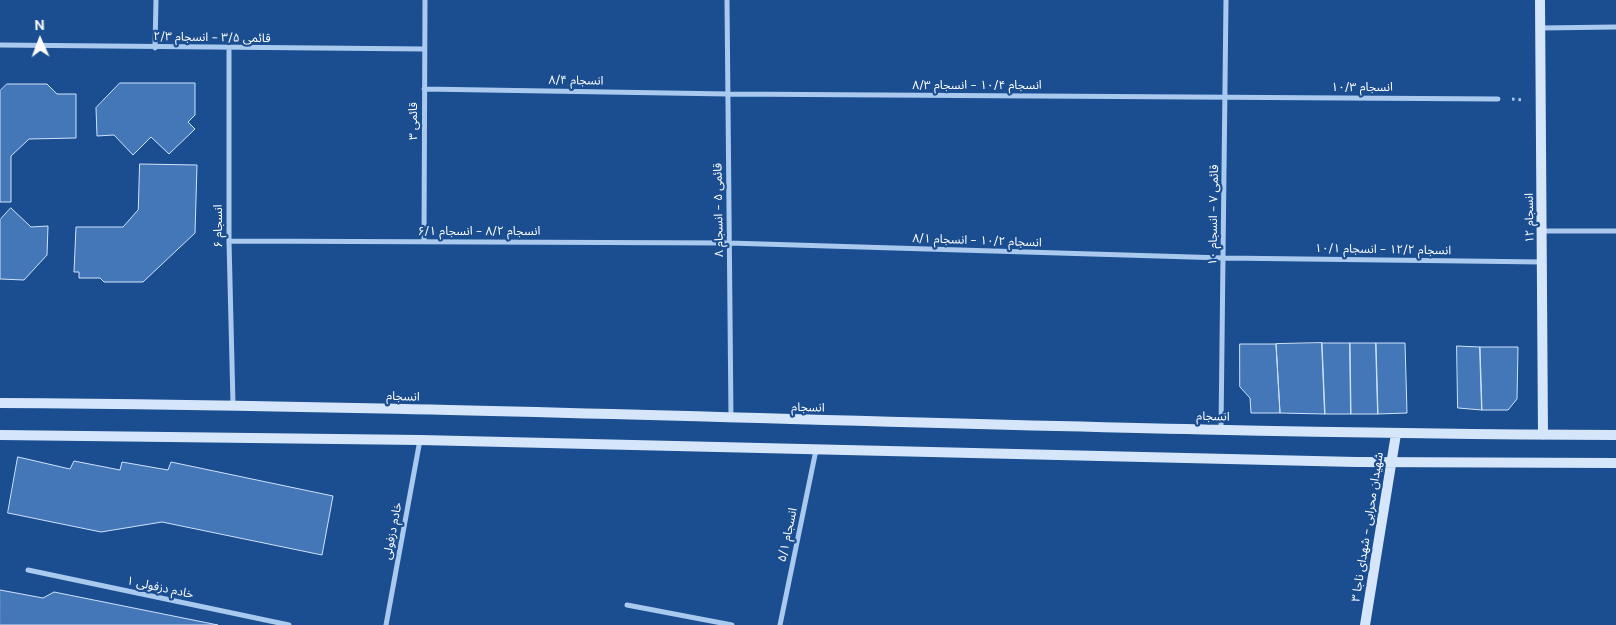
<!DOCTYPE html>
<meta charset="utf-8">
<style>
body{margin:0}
#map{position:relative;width:1616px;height:625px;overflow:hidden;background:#1b4e90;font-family:"DM Sans",sans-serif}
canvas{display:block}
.north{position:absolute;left:15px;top:15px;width:50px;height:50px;-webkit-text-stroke:4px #1b4e90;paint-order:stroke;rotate:358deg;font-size:14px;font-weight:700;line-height:20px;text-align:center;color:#fff}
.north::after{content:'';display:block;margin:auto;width:18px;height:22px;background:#fff;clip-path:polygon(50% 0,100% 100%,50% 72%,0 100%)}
</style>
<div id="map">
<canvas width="1616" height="625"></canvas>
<div class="north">N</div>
</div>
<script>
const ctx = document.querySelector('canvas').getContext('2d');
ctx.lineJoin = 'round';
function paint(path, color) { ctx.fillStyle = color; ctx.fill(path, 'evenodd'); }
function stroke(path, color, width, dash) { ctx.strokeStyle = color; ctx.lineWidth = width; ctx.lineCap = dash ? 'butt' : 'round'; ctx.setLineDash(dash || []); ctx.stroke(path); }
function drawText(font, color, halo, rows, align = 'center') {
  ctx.font = font + ' "DM Sans","Noto Sans Arabic",sans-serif'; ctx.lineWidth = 4.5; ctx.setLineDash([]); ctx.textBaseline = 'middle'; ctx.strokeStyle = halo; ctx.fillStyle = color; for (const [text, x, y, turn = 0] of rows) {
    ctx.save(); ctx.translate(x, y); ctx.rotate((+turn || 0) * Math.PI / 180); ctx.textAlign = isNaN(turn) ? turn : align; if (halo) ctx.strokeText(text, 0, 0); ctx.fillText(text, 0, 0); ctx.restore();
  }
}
const building = new Path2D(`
 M120,83H195V115L188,122L195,129L169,154L151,137L133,155L114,135L97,136L96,108Z
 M7,84H47L57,94H76V138L29,139L11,156V202H0V91Z
 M140,164L197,165L195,233L143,282H104L100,278H79V272H74L76,227H123L138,210Z
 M11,208L31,227L48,226L47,255L24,280L0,279V220Z
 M1322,343L1325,414L1280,413L1276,344Z
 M1322,343H1350L1351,414H1325Z
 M1350,343H1376L1378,414H1351Z
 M1376,343H1405L1407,413L1378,414Z
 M1240,344H1276L1280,413H1251L1250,398L1240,387Z
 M1457,346L1480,347L1482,410L1458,408Z
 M1480,347H1518L1517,399L1508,410H1482Z
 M18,457L70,469L74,461L120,470L122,462L168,470L171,462L333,496L322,555L162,522L101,532L8,513Z
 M0,590L43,598L54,592L218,625H0Z`);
paint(building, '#4477b8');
stroke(building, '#cfe3fa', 1);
stroke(new Path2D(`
 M1512,99L1525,100`), '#a9c9ee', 3, [2.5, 4]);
stroke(new Path2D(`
 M727,0L731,418
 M1541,28L1616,27
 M0,45L424,49
 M155,48L156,0
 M229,49V241L233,404
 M424,89L728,94L1498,99
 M1543,231H1616
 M229,241L729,243L1224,258L1543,262
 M424,241L425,0
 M1221,429L1226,0
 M28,570L289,625
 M627,605L732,625
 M386,625L420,440
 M780,625L816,450`), '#a9c9ee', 5);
stroke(new Path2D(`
 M1540,0L1543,435
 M0,403C539,406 1077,433 1616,435
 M0,435L420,440L1356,462L1616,463
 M1365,625L1396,434`), '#d6e6fa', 10);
drawText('12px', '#fff', '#1b4e90', [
 ["قائمی ۳/۵ - انسجام ۲/۳",212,38,1],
 ["انسجام ۸/۴",576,81,1],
 ["انسجام ۱۰/۴ - انسجام ۸/۳",977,86],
 ["انسجام ۱۰/۳",1362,88],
 ["قائمی ۳",414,121,-90],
 ["قائمی ۵ - انسجام ۸",719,210,-91],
 ["قائمی ۷ - انسجام ۱۰",1214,215,-89],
 ["انسجام ۱۲",1530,218,-91],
 ["انسجام ۶",219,226,-90],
 ["انسجام ۸/۲ - انسجام ۶/۱",479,232],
 ["انسجام ۱۰/۲ - انسجام ۸/۱",977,241,2],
 ["انسجام ۱۲/۲ - انسجام ۱۰/۱",1383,250,1],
 ["انسجام",403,397,2],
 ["انسجام",808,408,1],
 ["انسجام",1213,417,1],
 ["شهیدان محرابی - شهدای ناجا ۳",1368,527,-81],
 ["خادم دزفولی",393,531,-79],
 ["انسجام ۵/۱",788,535,-78],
 ["خادم دزفولی ۱",160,588,12]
]);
</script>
